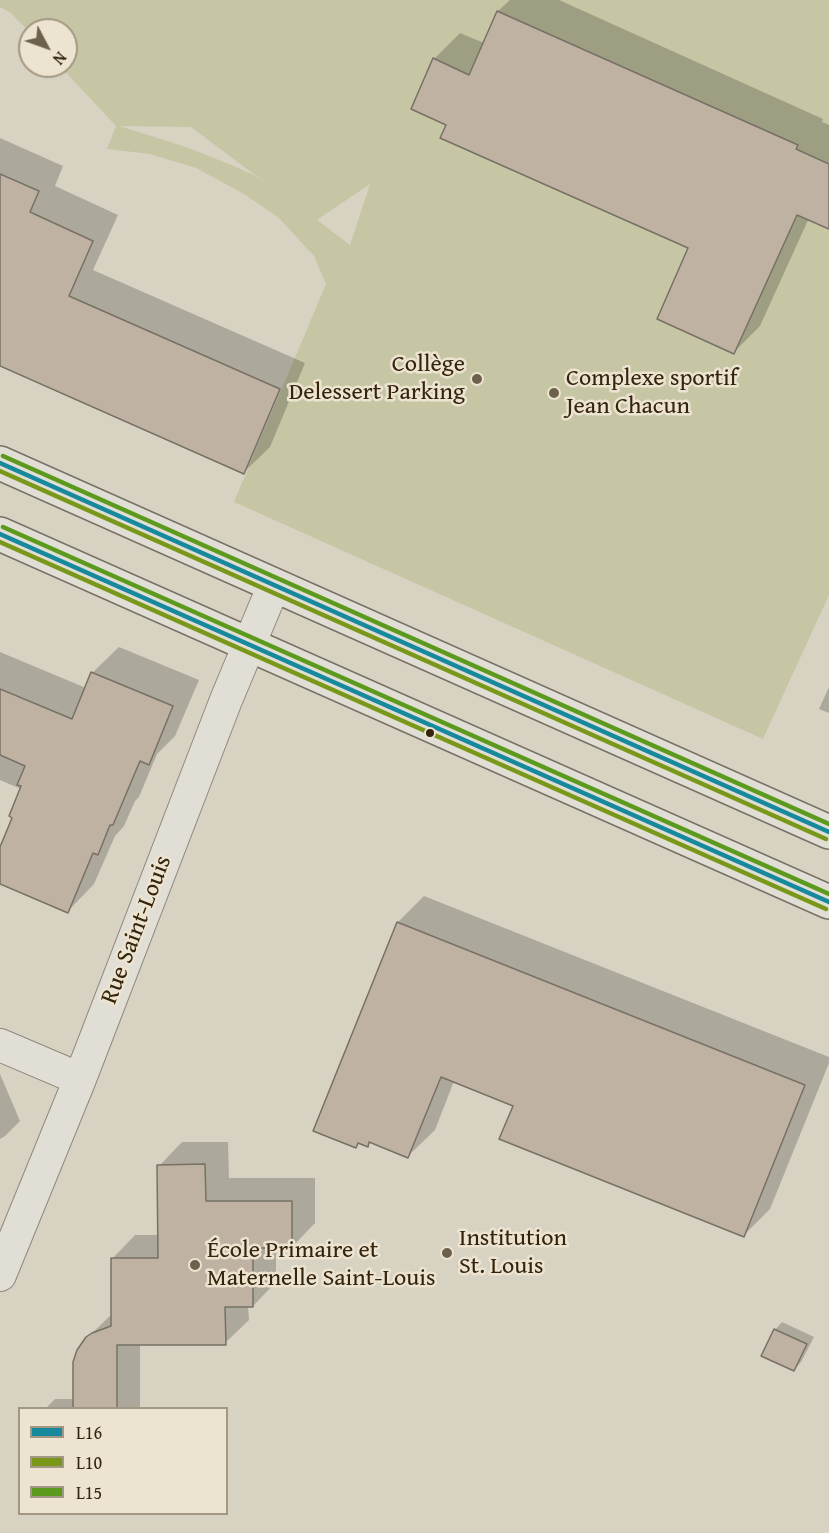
<!DOCTYPE html>
<meta charset="utf-8">
<style>
body{margin:0}
#map{position:relative;width:829px;height:1533px;overflow:hidden;background:#d8d2c2;font-family:"Gentium Book Plus",serif}
canvas{display:block}
.legend{position:absolute;left:18px;top:1407px;width:210px;height:108px;box-sizing:border-box;background:#ece4d1;border:2px solid #a29782;margin:0;padding:8px 10px;list-style:none;font-size:18px;color:#34240c}
.legend li{display:flex;align-items:center;gap:12px;height:30px}
.legend b{width:30px;border:2px solid #a29782}
.north{position:absolute;left:18px;top:18px;width:60px;height:60px;box-sizing:border-box;background:#ece4d1;border:2px solid #a29782;border-radius:50%;rotate:131deg;font-size:16px;font-weight:700;line-height:24px;text-align:center;color:#34240c}
.north::after{content:'';display:block;margin:auto;width:21px;height:27px;background:#6d614c;clip-path:polygon(50% 0,100% 100%,50% 72%,0 100%)}
</style>
<div id="map">
<canvas width="829" height="1533"></canvas>
<ul class="legend">
<li><b style="height:8px;background:#168a9c"></b>L16</li>
<li><b style="height:8px;background:#799718"></b>L10</li>
<li><b style="height:8px;background:#5c9a1e"></b>L15</li>
</ul>
<div class="north">N</div>
</div>
<script>
const ctx = document.querySelector('canvas').getContext('2d');
ctx.lineJoin = 'round';
function paint(path, color) { ctx.fillStyle = color; ctx.fill(path, 'evenodd'); }
function stroke(path, color, width, dash) { ctx.strokeStyle = color; ctx.lineWidth = width; ctx.lineCap = dash ? 'butt' : 'round'; ctx.setLineDash(dash || []); ctx.stroke(path); }
function drawText(font, color, halo, rows, align = 'center') {
  ctx.font = font + ' "Gentium Book Plus",serif'; ctx.lineWidth = 5; ctx.setLineDash([]); ctx.textBaseline = 'middle'; ctx.strokeStyle = halo; ctx.fillStyle = color; for (const [text, x, y, turn = 0] of rows) {
    ctx.save(); ctx.translate(x, y); ctx.rotate((+turn || 0) * Math.PI / 180); ctx.textAlign = isNaN(turn) ? turn : align; if (halo) ctx.strokeText(text, 0, 0); ctx.fillText(text, 0, 0); ctx.restore();
  }
}
paint(new Path2D(`
 M0,0H829V595L763,739L234,502L326,284L314,256L278,217L244,194L196,168L150,154L107,149L116,126L60,66H66V30H30V33L11,13L0,7ZM119,126L191,127L267,184L254,175L229,164L183,146ZM370,184L350,245L317,220Z`), '#c6c6a4');
paint(new Path2D(`
 M510,0H559L823,119L822,122L829,125V227L809,218L760,326L734,352L690,247L448,125L434,59L460,33L484,43L498,11Z
 M0,138L63,166L55,186L118,215L93,270L305,363L270,447L244,472L0,364Z
 M119,647L199,680L175,736L157,754L139,797L135,801L124,826L115,836L94,884L68,911L0,883V851L14,817L21,789L0,780V652L86,688L92,673Z
 M829,687V713L819,709Z
 M424,896L829,1057V1063L770,1209L744,1235L515,1105L454,1081L435,1130L408,1156L371,1141L367,1145L359,1142L355,1146L398,922Z
 M0,1074L20,1121L5,1136L0,1139Z
 M182,1142H228L229,1178H315V1223L292,1247H276V1282L253,1306H248L249,1320L225,1343L140,1344V1408H46L55,1399H75L87,1338L113,1313L112,1259L135,1235H159V1166Z
 M782,1322L814,1337L801,1362L794,1370L775,1330Z`), '#0003');
const building = new Path2D(`
 M497,11L798,145L796,149L829,164V229L797,215L734,354L657,319L688,248L440,138L446,125L411,109L433,58L469,75Z
 M0,174L39,191L30,212L93,241L69,296L280,389L244,474L0,366Z
 M91,672L173,706L149,765L140,761L113,825H110L98,855L93,853L68,913L0,884V847L12,818L9,816L21,786L17,785L25,766L0,755V689L72,719Z
 M397,922L805,1085L744,1237L499,1139L513,1106L441,1077L408,1158L369,1142L368,1147L358,1143L356,1148L313,1131Z
 M205,1164L206,1201H292V1248H253V1307H225L226,1345H117V1408H73V1362L77,1350L86,1337L92,1333L111,1326V1258H158L157,1165Z
 M774,1329L807,1344L794,1371L761,1356Z`);
paint(building, '#bfb2a3');
stroke(building, '#777165', 1.5);
const minor = new Path2D(`
 M0,1045L80,1079
 M0,1275L80,1079L226,700L274,585`);
const secondary = new Path2D(`
 M0,463L829,832
 M0,534L829,902`);
stroke(minor, '#8f897d', 34);
stroke(secondary, '#777165', 36);
stroke(minor, '#e1ded6', 32);
stroke(secondary, '#e1ded6', 33);
stroke(new Path2D(`
 M0,463L829,832
 M0,534L829,902`), '#168a9c', 4.5);
stroke(new Path2D(`
 M0,471L826,839
 M0,542L826,909`), '#799718', 4.5);
stroke(new Path2D(`
 M3,456L829,824
 M3,527L829,894`), '#5c9a1e', 4.5);
for (const [x, y, r, color] of [
 [477,379,6,"#6d614c"],
 [554,393,6,"#6d614c"],
 [430,733,5,"#34240c"],
 [447,1253,6,"#6d614c"],
 [195,1265,6,"#6d614c"]
]) { const dot = new Path2D(); dot.arc(x, y, r, 0, 2 * Math.PI); ctx.fillStyle = color; ctx.fill(dot); stroke(dot, '#ece4d1', 2); }
drawText('24px', '#34240c', '#ece4d1', [
 ["Collège",465,365,"right"],
 ["Delessert Parking",465,393,"right"],
 ["Complexe sportif",566,379],
 ["Jean Chacun",566,407],
 ["Institution",459,1239],
 ["St. Louis",459,1267],
 ["École Primaire et",207,1251],
 ["Maternelle Saint-Louis",207,1279]
], 'left');
drawText('24px', '#34240c', '#ece4d1', [
 ["Rue Saint-Louis",137,930,-69]
]);
</script>
